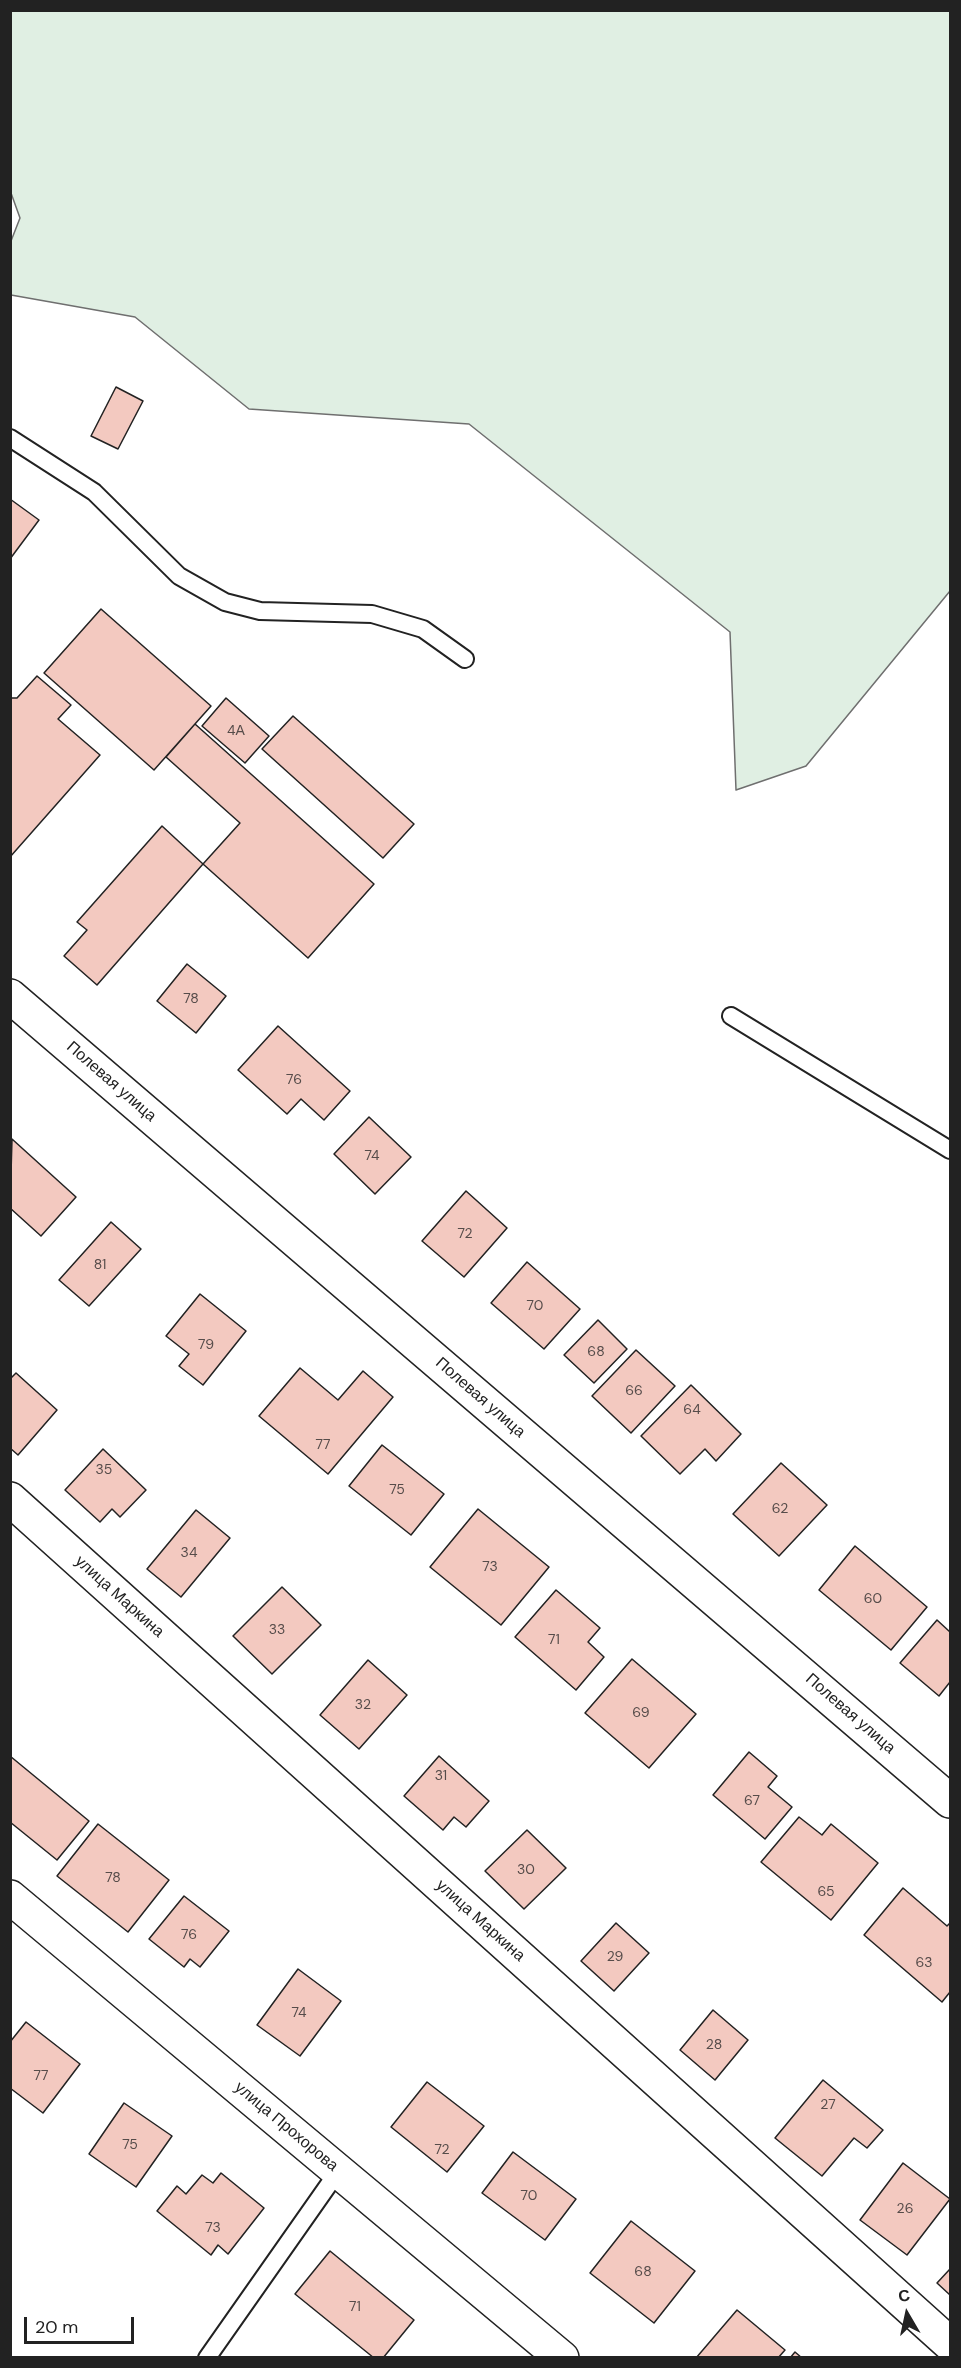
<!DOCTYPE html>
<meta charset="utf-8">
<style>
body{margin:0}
#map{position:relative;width:961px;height:2368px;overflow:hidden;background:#fff;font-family:"DM Sans",sans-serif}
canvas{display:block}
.frame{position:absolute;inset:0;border:12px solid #222;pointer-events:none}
.north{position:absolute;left:877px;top:2284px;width:60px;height:60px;-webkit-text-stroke:4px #fff;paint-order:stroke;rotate:351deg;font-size:16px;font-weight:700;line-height:24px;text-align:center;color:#222}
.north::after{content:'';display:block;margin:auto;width:21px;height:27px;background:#222;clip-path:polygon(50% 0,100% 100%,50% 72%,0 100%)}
.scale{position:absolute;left:24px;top:2317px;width:110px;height:27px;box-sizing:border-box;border:3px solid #222;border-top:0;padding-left:8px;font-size:18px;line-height:21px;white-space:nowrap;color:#222;-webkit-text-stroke:4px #fff;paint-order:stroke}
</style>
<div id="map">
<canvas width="961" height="2368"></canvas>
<div class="frame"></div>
<div class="north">С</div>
<div class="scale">20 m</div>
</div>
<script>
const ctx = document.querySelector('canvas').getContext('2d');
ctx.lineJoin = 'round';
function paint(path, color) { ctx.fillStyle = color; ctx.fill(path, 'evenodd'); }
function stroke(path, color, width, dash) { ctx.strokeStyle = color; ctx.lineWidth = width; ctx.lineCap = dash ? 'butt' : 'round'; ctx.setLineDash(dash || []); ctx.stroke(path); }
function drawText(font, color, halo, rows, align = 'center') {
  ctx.font = font + ' "DM Sans",sans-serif'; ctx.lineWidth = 4.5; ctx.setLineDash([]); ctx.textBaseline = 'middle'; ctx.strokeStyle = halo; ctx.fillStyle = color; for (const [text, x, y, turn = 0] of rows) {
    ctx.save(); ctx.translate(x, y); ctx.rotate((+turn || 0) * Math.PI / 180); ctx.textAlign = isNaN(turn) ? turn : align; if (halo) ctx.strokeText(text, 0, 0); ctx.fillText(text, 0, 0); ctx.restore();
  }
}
const green = new Path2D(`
 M11,10L950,11V591L806,766L736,790L730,632L469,424L249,409L135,317L11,295V241L20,218L11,193Z`);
paint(green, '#e0efe3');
stroke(green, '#6f6f6f', 1.5);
const building = new Path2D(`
 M116,387L143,401L118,449L91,436Z
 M10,499L39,520L10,559Z
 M101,609L211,706L154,770L44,673Z
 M37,676L71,705L58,719L100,755L10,857V698H17Z
 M226,698L269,736L245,763L202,726Z
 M293,716L414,824L383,858L262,749Z
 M195,724L374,884L308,958L203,864L240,823L166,757Z
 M162,826L203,864L97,985L64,956L87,930L77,922Z
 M187,964L226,996L196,1033L157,1001Z
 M278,1026L350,1091L324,1120L301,1099L287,1114L238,1070Z
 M369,1117L411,1157L375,1194L334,1154Z
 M12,1139L76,1197L41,1236L10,1208Z
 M466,1191L507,1228L464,1277L422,1241Z
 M111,1222L141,1249L89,1306L59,1280Z
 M527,1262L580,1309L544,1349L491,1303Z
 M200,1294L246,1331L203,1385L179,1366L189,1354L166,1336Z
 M598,1320L627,1349L594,1383L564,1355Z
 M636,1350L675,1386L631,1433L592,1396Z
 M300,1368L338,1400L363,1371L393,1397L328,1474L259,1416Z
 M16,1373L57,1410L18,1455L10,1448V1379Z
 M691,1385L741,1434L716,1461L705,1449L680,1474L641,1436Z
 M382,1445L444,1494L411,1535L349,1486Z
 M103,1449L146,1490L120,1517L112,1509L100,1522L65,1490Z
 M781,1463L827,1505L779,1556L733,1514Z
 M478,1509L549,1567L501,1625L430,1567Z
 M196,1510L230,1538L181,1597L147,1569Z
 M855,1546L927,1607L891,1650L819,1590Z
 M282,1587L321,1625L272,1674L233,1636Z
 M556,1590L600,1628L588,1642L604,1657L576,1690L515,1637Z
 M937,1620L950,1632V1682L939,1696L900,1663Z
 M632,1659L696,1714L649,1768L585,1713Z
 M368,1660L407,1695L359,1749L320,1715Z
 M749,1752L777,1776L768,1787L792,1807L765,1839L713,1795Z
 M10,1756L89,1821L57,1860L10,1822Z
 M439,1756L489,1801L466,1827L454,1817L443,1830L404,1796Z
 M799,1817L822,1835L831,1824L878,1863L831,1920L761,1862Z
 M98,1824L169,1880L128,1932L57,1876Z
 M527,1830L566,1868L524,1909L485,1871Z
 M903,1888L947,1926L950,1923V1992L942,2002L864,1935Z
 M184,1896L229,1931L200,1967L190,1959L184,1967L149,1939Z
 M616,1923L649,1953L614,1991L581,1961Z
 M298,1969L341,2001L300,2056L257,2025Z
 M713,2010L748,2040L715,2080L680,2050Z
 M26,2022L80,2064L43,2113L10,2088V2042Z
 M823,2080L883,2130L867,2148L854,2138L822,2176L775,2138Z
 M427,2082L484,2126L447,2172L391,2127Z
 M124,2103L172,2136L136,2187L89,2154Z
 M513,2152L576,2199L545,2240L482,2193Z
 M903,2163L950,2199L907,2255L860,2220Z
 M221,2173L264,2208L228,2254L218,2245L211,2255L157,2211L177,2186L186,2194L202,2175L213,2183Z
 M631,2221L695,2271L654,2323L590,2273Z
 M330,2251L414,2320L383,2358H374L295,2294Z
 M950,2269V2295L937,2283Z
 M737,2310L785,2350L778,2358H696Z
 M795,2352L802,2358H790Z`);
paint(building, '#f3c9c0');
stroke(building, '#222', 1.5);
const lane = new Path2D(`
 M10,438L94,492L179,576L225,602L260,611L372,614L423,629L465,659
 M731,1016L950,1150
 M207,2358L339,2170`);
const street = new Path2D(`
 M10,996L950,1801
 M10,1499L950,2344`);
const primary = new Path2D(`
 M10,1897L562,2358`);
stroke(lane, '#222', 20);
stroke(street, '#222', 36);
stroke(primary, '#222', 36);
stroke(lane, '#fff', 16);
stroke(street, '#fff', 33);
stroke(primary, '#fff', 33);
drawText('14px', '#564c4a', null, [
 ["4А",236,731],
 ["78",191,999],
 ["76",294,1080],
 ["74",372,1156],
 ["72",465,1234],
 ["81",100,1265],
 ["70",535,1306],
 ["79",206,1345],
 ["68",596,1352],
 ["66",634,1391],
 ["64",692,1410],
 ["77",323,1445],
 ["35",104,1470],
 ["75",397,1490],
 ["62",780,1509],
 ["34",189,1553],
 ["73",490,1567],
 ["60",873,1599],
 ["33",277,1630],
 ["71",554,1640],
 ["32",363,1705],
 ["69",641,1713],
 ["31",441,1776],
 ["67",752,1801],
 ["30",526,1870],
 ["78",113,1878],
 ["65",826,1892],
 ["76",189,1935],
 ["29",615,1957],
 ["63",924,1963],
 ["74",299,2013],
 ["28",714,2045],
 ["77",41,2076],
 ["27",828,2105],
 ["75",130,2145],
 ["72",442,2150],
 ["70",529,2196],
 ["26",905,2209],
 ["73",213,2228],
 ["68",643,2272],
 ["71",355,2307]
]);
drawText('16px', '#222', '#fff', [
 ["Полевая улица",111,1082,41],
 ["Полевая улица",480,1398,41],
 ["улица Маркина",119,1597,42],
 ["Полевая улица",850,1714,41],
 ["улица Маркина",480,1921,42],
 ["улица Прохорова",286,2127,40]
]);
</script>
